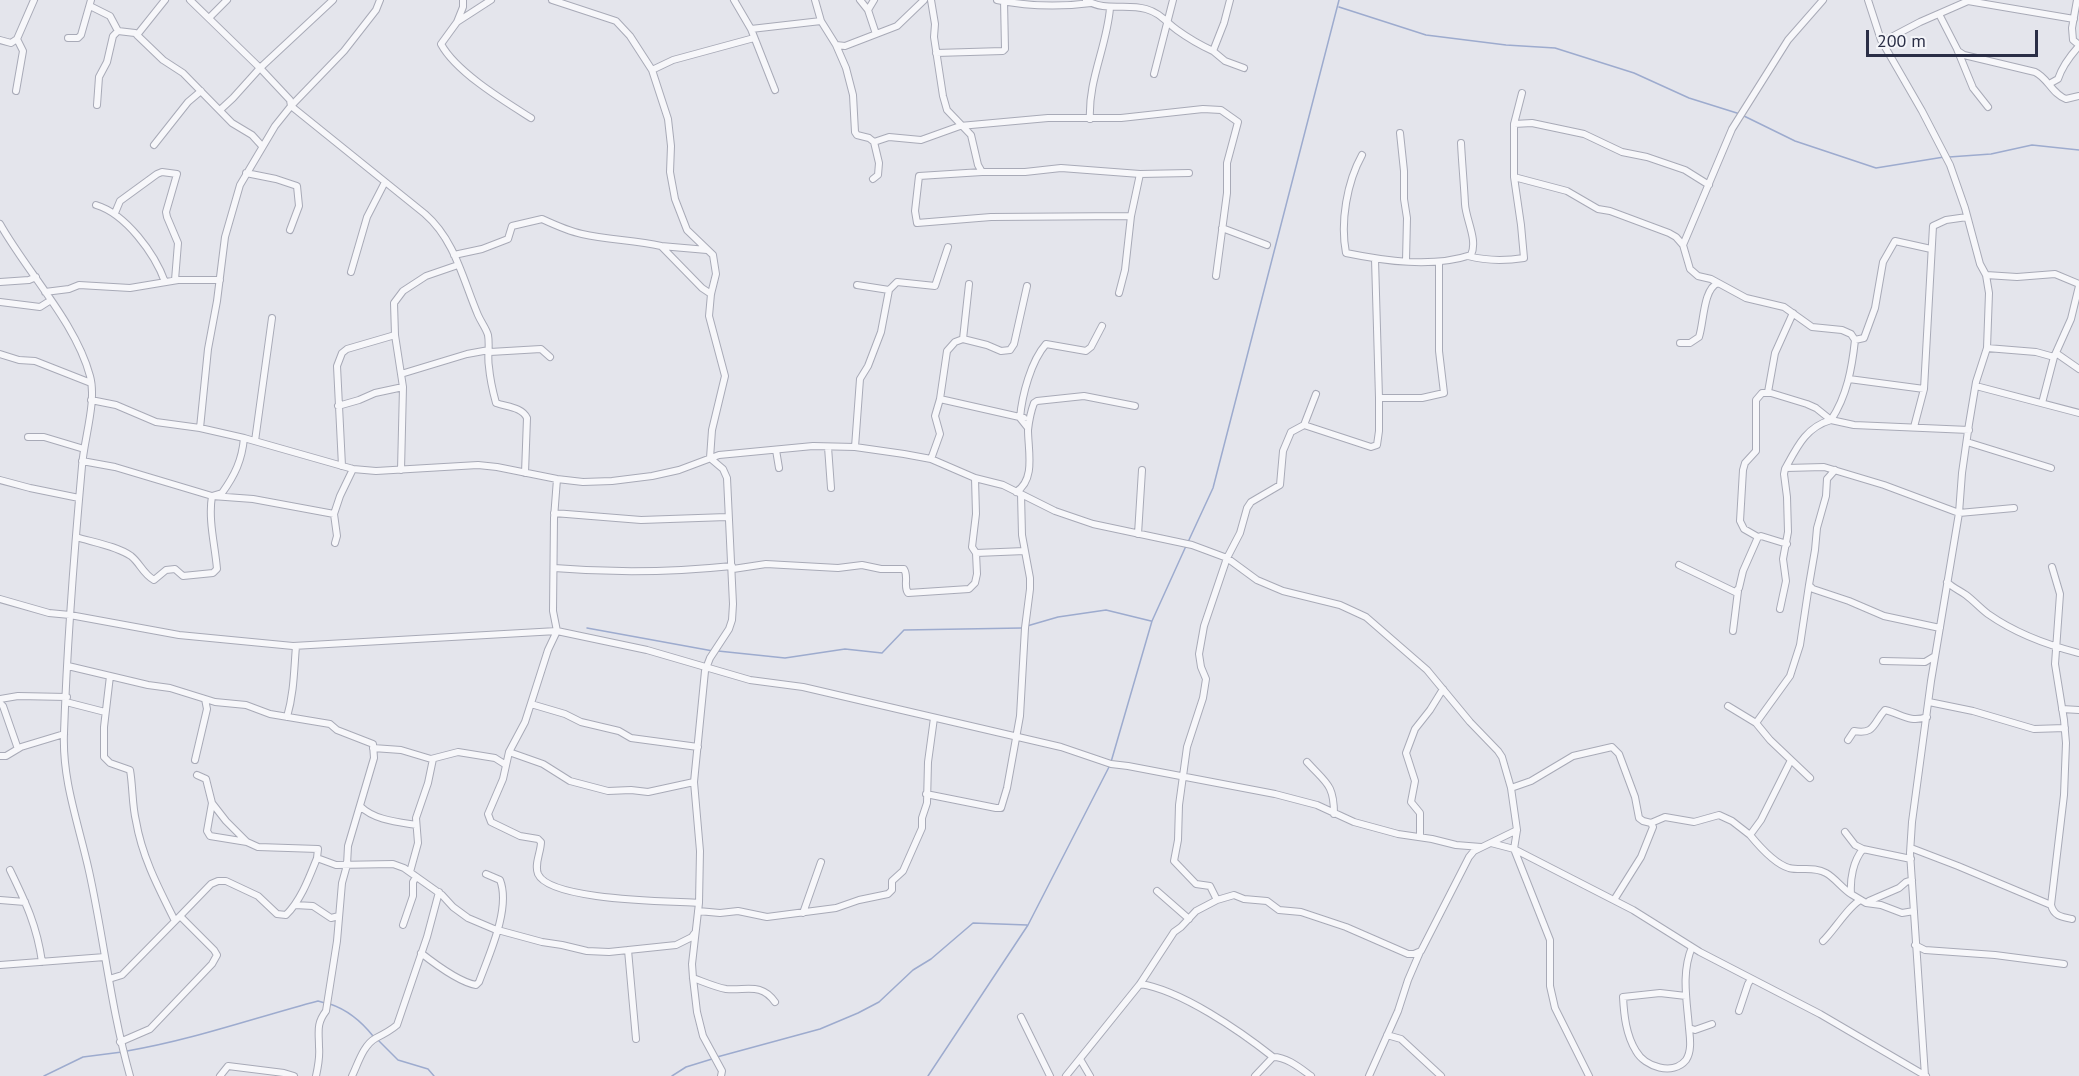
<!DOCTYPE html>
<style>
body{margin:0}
#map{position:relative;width:2079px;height:1076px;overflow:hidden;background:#e4e5ec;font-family:"PT Sans",sans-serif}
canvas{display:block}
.scale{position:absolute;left:1866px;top:30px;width:172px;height:27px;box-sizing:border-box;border:3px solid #2a2e46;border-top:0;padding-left:8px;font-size:18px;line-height:21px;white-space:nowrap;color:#2a2e46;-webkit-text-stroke:4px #f4f5f9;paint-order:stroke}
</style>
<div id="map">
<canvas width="2079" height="1076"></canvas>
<div class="scale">200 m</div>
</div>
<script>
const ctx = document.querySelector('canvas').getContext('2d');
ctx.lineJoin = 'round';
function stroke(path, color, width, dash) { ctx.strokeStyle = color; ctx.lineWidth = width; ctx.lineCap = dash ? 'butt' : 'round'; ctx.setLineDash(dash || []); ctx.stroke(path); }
stroke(new Path2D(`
 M1339,7L1426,35L1506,45L1555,48L1634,73L1689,98L1740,114
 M1744,116L1795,141L1876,168L1944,157
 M1949,157L1991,154L2032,145L2079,150
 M1188,542L1213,488L1339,0
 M1027,626L1058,617L1106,610L1151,621
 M587,628L713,651
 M718,651L785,658L845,649L882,653L904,630L1022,628
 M1111,762L1152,621L1186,546
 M330,1004C348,1010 361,1021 373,1036
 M377,1039L398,1060L428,1069L434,1076
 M127,1051C192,1040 254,1018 318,1001L325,1003
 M717,1057L820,1029L858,1013L879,1002L913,970L931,959L973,923L1027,925
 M44,1076L83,1057L122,1052
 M672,1076L686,1067L712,1059
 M928,1076L1028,925L1109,767`), '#9dabce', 1.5);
const minor = new Path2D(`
 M190,0L260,68L290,100L291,106L425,214C455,240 463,280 478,315C481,322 486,328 488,335C490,346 487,357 489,367C490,379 493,392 496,403C507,407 522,407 527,418L525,473
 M463,0V7L457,22L491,0
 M552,0L616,21L630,36L652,70L668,119L671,146L670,172L675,199L687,230L713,255L716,274L711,294L709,316L725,376L712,430L710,458L723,469L727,478L733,604L732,620L729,629L710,658L705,671L694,782L700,851L699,903L692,964L693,978L697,1012L703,1036L722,1071L721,1076
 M734,0L751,29L775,90
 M815,0L821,21L836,45L845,46L897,26L924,0
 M860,0L868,10L876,34
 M931,0L935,24L934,37L943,96L947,110L971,135L978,165L982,172H1025L1061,168L1140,174L1189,173
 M997,0C1026,6 1061,7 1091,3
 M1086,0C1105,12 1125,3 1146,9C1160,13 1165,21 1177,30C1188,38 1200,45 1213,51
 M1230,0L1224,23L1213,51L1225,61L1244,68
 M1868,0L1881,40L1922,111L1950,165L1965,208L1980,264L1986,275L1989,293L1987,348L1976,382L1969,424L1962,473L1959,513L1931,681L1912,822L1910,853L1925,1076
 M2077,0L2072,28L2073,40L2079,45
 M90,6L110,16L118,31L135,33L137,35L165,0
 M868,10L874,0
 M1939,14L1957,49L1973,88L1988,107
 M209,18L227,0
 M457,22L441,44C456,72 504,101 531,118
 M751,29L821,21
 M137,35L163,60L183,73L232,123L252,135L262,146
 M68,38H78L81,35L91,0
 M0,40L11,43L17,39L34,0
 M1882,42L1920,22L1968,1L2074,19
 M836,45L846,68L853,95L855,132L857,135L869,138L874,142
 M1958,51L1964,55L2035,72C2048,78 2052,94 2066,99L2079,96
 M936,53L1003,51L1005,49L1004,0
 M652,70L673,60L754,38
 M1154,74L1173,0
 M2049,84L2058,79C2062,67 2070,56 2079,46
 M16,91L23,51L17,39
 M1522,93L1514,124V177L1567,191L1598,209L1610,211L1669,233L1676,237L1683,245L1690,269L1698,276L1711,279L1746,298L1784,307L1812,327L1842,330L1851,334L1855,340C1852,368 1847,396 1831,420C1806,427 1797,447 1785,469L1784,474L1787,497L1788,532L1783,559L1786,581L1780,609
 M97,105L99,77L107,62L113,36L118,31
 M220,110L233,98L260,68L333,0
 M1090,119C1088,80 1107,46 1110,8
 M1514,124L1532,123L1584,134L1622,152L1647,157L1685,170L1709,185
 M1400,133L1404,171V199L1407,218L1406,261
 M154,145L188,102L201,91
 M1362,155C1347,182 1340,222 1346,253C1385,261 1432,268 1471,255C1478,240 1466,220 1465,204C1464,184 1462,163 1461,143
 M982,172L919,176L915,211L917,223L991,217L1131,216
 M246,173L276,179L297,186L299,206L290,230
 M873,179L878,175L879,163L874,142L889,137L921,140L960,126L1048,118H1121L1203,109L1221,110L1238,122L1227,163V193L1216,276
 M96,205C126,214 155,254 165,282
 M115,213L120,201L157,174L162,172L177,174L166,212L167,217L178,243L175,280
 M0,224C27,272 76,323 90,376C97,401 84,439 82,466C74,554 67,644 64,733C62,781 79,825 89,871C104,939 111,1009 130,1076
 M1222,228L1267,245
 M1683,245L1732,129L1788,40L1823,0
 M707,250L661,246L702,288L711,294
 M454,255L482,249L508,239L512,226L542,219C555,225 568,231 582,234C608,240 635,240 661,246
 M1468,256C1487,261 1504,261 1524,258L1521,225L1514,177
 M351,272L367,217L385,182
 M1986,275L2017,277L2055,274L2079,284
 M0,282L29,280L36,277
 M889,290L897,282L935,286L948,247
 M45,292L69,289L79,285L130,288L178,280H220
 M1119,293L1125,270L1131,216L1140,174
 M0,302L40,307L51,300
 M963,339L969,284
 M1855,340L1864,338L1875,308L1883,262L1895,241L1931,249
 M1680,343H1690L1699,337C1704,322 1703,289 1718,283
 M1987,348L2036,352L2054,357
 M490,352L541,349L550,357
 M2056,353L2079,369
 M0,354L19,360L35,361L91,383
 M401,374L467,354L489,350
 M1849,379L1924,389
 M1976,386L2079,413
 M1768,392L1775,353L1793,313
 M1379,398H1422L1444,393L1439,351V262
 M940,399L1024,418
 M91,400L116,405L156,422L200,428L244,438L353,469L376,471L478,465L497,467L557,479L583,482L612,481L652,476L679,470L719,455L813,446L855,447L904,454L931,459L975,478L1003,485L1055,511L1093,524L1192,545L1227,558L1257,580L1283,591L1340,605L1366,617L1427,670L1470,722L1498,751L1502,757L1511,788L1517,830L1514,849L1550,940V986L1555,1008L1589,1076
 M2042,403L2054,357L2071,319L2079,286
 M338,406L359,400L375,393L403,387
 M1304,425L1371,447L1377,445L1379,431V398L1375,259
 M1914,427L1924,389L1933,226L1946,220L1967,217
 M200,428L208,349L217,301L225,237L240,185L275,126L291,106L344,51L376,10L380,0
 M1028,428L1020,418C1022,395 1031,361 1046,344L1086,351L1091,347L1102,326
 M28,437H44L84,449
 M255,441L272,318
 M1967,442L2051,468
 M828,447L831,488
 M855,447L860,379L868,366L881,332L889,290L857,285
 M776,450L779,468
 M931,459L940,434L935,416L940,399L947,351L955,342L963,339L987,345L1001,351L1010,350L1014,344L1027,286
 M82,461L115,467L212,496L253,499L334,514L340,496L353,469
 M342,466L337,366L342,353L347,349L395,335
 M1786,468L1824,467L1884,485L1959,513L2014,508
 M401,470L403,387L395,335L394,303L403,291L426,276L458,265
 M1835,470L1827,479L1826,496L1817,528L1815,550L1809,585L1813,589L1849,601L1884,616L1940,628
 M557,479L554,518L553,611L557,631L548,650L525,722L509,752L503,779L488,814L491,822L520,836L538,839L541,842C541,852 534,864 538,874C550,901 671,901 699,903
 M0,480L30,488L79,498
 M1016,492C1036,480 1028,450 1028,430C1029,421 1031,411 1034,403L1037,401L1084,396L1135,406
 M554,513L641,520L727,517
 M334,514L337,536L335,543
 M1138,534L1142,470
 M76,537C92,542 117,546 131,556C140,563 143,574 154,580L166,570L175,569L183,576L213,573L217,569C215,545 208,520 212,496L222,493C235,475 242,460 244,438
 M1758,537L1744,529L1740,521L1743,470L1745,463L1756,451V400L1762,393H1771L1807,404L1816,408L1831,420L1854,425L1969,430
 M976,553L1025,551
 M1679,565L1735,592L1739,588L1743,571L1758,537L1761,536L1787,544
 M2052,567L2060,594L2055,664L2064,720L2066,743L2064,795L2051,905C2054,916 2061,917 2072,919
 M554,568C613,573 674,572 732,566
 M733,569L766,564L838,568L862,565L881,569H904C909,577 903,586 908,593L969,589L975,583L977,574L976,553L972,547L976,514L975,478
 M1947,582C1953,588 1959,590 1966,595C1974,601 1980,608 1988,614C2015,633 2047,645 2079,653
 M0,599L49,613L70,615L179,635L293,646L557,631L647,650L750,680L803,687L1061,747L1111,764L1128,766L1275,794L1317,805L1354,822L1398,834L1432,839L1456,845L1481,847
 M1733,631L1738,591
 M1883,661L1925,662L1935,656
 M68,666L148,685L170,688L215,702L246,705L270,714L330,724L337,730L373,744L374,758L348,846L347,865L342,883L337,941L326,1011C316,1024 319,1032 319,1047C320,1057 318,1067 316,1076
 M110,676L104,727V757L110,763L130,770C133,787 132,805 136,821C142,857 159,889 175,921
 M0,699L18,696L67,697
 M66,702L105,712
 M1929,702L1973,711L2034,729L2065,728
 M0,703L3,706L18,749
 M531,704L565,714L581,722L619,731L631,738L698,747
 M1728,706L1756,723L1790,676L1800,645L1809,585
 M2062,709L2079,710
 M287,717C294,693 294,670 296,646
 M1756,723L1770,740L1810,778
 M1848,740L1854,731C1875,735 1873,723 1885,710C1902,714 1909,723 1927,717
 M373,748L401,750L431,759L458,752L495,758L506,765
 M509,752L543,764L570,781L608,791L631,790L648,792L694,782
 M0,756H6L21,747L64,734
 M195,760L207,709L205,699
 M1791,760L1761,820L1750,835C1759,846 1775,864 1789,868C1801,871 1814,866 1826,873C1835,878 1842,888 1851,894C1850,879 1853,861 1863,849
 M1307,762C1326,783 1334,784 1334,814
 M197,775L206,779L212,803L226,821L247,842L258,847L318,849L317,858L336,865L393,864L404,868L442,895L453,907L468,918L494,929L542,942L562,945L587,951L609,952L676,945L692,937L694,934
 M1511,788L1531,781L1573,756L1612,747L1619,754L1635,797L1639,818L1643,821L1651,823L1665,817L1694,822L1719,815L1732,821L1750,835
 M926,794L996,808H1001L1007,788L1020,716L1025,628L1030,589V578L1022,535L1021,494
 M212,803L207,831L210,836L247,842
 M360,806C374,820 397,822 416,825
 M1845,832L1855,845L1863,849L1911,859
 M1420,836V813L1411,802L1415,781L1406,753L1415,729L1430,710L1443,689
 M1491,843L1514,849L1633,910L1700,952L1820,1014L1926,1076
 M1911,848L1958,866L2051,905
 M10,870C26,903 37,926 42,962
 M410,872L418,843L416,818L428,783L433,759
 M1157,891L1189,919
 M1851,894L1866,903L1881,905L1902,913L1914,911
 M0,900L25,902
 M1217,900L1210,886L1196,884L1174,861L1178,840L1179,805L1187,747L1203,698L1206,679L1201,667L1199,654L1204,626L1227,558L1240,533L1247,508L1251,502L1280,485L1283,451L1291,432L1304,425L1316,394
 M1614,900L1641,857L1653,827L1651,823
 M1869,901L1899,888L1906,882L1912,880
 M295,905L313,906L331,918L339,916
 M698,911L720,913L738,911L767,917L836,908L859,900L888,894L892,890V881L903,871L922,828V818L927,803L928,762L934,718
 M803,913L821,862
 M180,916L211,884L218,881H226L258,896L277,914L286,915C301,900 309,878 317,858
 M403,925L413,896V882L416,877
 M1823,941C1833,932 1850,904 1861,900
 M1915,945L1925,950L1995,955L2064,964
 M1692,947C1681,973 1687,1001 1689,1028L1695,1030L1712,1024
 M628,950L636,1039
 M421,953C435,964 459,982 476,985L479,982C489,955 511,908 500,880L486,874
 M0,965L105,957
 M693,978C704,982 715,987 726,989C746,991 761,982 775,1002
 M109,979L122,975L180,916L214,950L217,955L212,964L150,1029L120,1042
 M1140,984C1181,990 1240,1031 1273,1057L1255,1076
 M1686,996L1660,993L1623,997C1624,1015 1626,1035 1636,1051C1645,1067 1673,1076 1686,1060C1692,1051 1690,1038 1689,1028
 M1739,1011L1748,984L1751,979
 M1021,1017L1050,1076
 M1387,1035L1401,1039L1441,1076
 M1273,1057C1287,1057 1300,1068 1311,1076
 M1080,1059L1090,1076
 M220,1076L228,1066L284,1073L294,1076
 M352,1076C358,1064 363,1045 376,1038C384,1034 390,1031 397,1025L427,937L439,892
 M1066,1076L1140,984L1174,932L1181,927L1196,911L1217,900L1234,895L1244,899L1267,901L1279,910L1301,912L1346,927L1408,954H1414L1421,951L1469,857L1474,851L1517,830
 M1369,1076L1398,1011L1408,980L1420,952`);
stroke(minor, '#a8aab7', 8);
stroke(minor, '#f7f7fa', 6);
</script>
